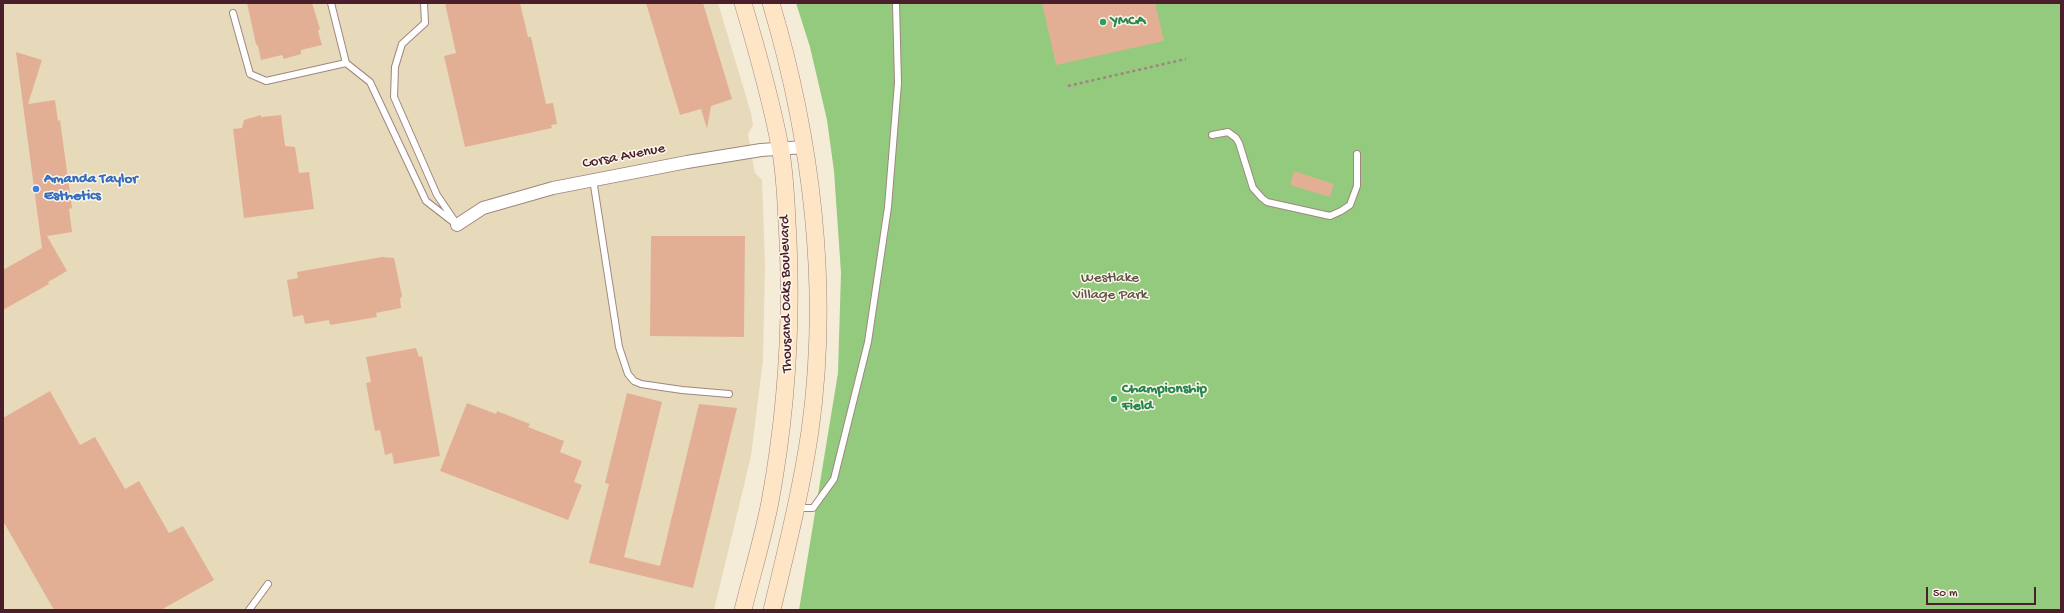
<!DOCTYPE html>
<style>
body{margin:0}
#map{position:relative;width:2064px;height:613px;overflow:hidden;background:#f5ecd7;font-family:"Gochi Hand",sans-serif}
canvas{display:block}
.frame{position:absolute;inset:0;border:4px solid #4a1f2b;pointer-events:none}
.scale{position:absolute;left:1926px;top:587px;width:110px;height:18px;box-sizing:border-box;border:2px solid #4a1f2b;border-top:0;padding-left:5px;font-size:12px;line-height:14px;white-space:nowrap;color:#4a1f2b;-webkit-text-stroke:3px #fbf7ec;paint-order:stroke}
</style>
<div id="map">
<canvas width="2064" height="613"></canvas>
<div class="frame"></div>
<div class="scale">50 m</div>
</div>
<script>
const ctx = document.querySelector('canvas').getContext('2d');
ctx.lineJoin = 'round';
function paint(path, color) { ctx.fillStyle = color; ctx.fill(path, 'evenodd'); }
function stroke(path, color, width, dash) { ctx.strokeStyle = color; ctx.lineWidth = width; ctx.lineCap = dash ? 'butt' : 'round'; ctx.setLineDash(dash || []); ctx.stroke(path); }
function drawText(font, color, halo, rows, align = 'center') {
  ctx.font = font + ' "Gochi Hand",sans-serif'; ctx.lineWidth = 3; ctx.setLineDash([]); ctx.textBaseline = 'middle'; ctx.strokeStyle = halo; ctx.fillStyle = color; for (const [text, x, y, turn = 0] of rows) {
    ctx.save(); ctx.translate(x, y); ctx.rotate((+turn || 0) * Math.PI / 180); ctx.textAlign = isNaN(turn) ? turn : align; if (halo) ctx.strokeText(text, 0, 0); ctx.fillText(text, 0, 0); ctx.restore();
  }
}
paint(new Path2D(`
 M3,3H718L751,113L753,125L748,134L755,173L762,180L765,264L763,360L751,456L714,610H3Z`), '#e7daba');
paint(new Path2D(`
 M796,3H2061V610H799L838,373L841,273L834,171L827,120L810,47Z`), '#93ca7d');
paint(new Path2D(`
 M247,3H312L320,29L318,31L322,45L301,50V54L284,59L282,55L261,60L258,46L256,44Z
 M445,3H520L528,37H531L546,104L553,103L557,124L551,125L552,128L465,147L444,56L456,53Z
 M646,3H703L732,99L711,106L707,129L701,109L680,115Z
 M1042,3H1155L1164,41L1056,65Z
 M16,52L42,60L28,104L55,100L58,121L60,120L72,208L69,209L72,232L47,236L67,271L48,282L49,284L3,310V270L42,248Z
 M261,115V117L281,115L285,146L295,147L299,173L309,172L314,209L244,218L233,129L242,128L244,120Z
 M1294,171L1334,184L1330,197L1290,185Z
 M651,236H745L744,337L650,336Z
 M382,257L394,258L402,296L400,299L401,308L376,313L377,317L330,325L329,320L305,324L303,315L293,317L287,280L298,278L297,272Z
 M416,348L419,357L422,356L440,456L394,464L392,453L385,455L380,430L375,431L366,383L371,382L366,357Z
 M50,391L80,445L95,437L125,489L139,481L169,533L183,526L214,580L161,610H54L3,521V418Z
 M627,393L662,402L624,557L660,566L699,404L737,408L693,588L589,563L609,484L605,483Z
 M467,403L496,414L497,411L530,424L528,427L564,441L560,452L582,461L574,482L582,485L568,520L440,471Z`), '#e3af94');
const lane = new Path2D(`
 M331,3L346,63L370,82L426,201L457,225
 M424,3L425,23L402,44L395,67L394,97L437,195L454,220
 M233,13L250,74L266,81L346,63
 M1212,135L1228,132L1236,138L1239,143L1253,188L1262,198L1267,202L1330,216L1341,211L1350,205L1357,186V154
 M593,179L619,347L628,374L634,381L641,384L682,390L729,394
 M798,508H813L834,479L868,342L888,207L898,83L896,3
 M249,610L268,584`);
const street = new Path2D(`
 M457,225L483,208L553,188L687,162L761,150L805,147`);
const secondary = new Path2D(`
 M743,3C757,50 771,99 780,147C786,177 786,209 788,240C792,328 786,415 770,502C763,538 752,574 743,610
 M771,3C812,140 830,289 810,431C801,492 786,551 772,610`);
stroke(lane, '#a08681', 8);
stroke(street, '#a08681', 14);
stroke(secondary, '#a08681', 18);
stroke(new Path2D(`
 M1068,86L1186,59`), '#a08681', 2.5, [3, 3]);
stroke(lane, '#fff', 6);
stroke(street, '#fff', 12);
stroke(secondary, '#fee5c5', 17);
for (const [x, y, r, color] of [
 [1103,22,4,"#2e9e5b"],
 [36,189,4,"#3f7fe0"],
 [1114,399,4,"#2e9e5b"]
]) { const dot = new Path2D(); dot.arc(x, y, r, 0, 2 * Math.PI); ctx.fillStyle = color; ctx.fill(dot); stroke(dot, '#fbf7ec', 1.5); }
drawText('bold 15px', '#27864d', '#fbf7ec', [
 ["YMCA",1111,22],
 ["Championship",1122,390],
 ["Field",1122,407]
], 'left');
drawText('15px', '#4a1f2b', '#fbf7ec', [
 ["Corsa Avenue",624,157,-11],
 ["Thousand Oaks Boulevard",787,294,-91]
]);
drawText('bold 15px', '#366cbe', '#fbf7ec', [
 ["Amanda Taylor",44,180],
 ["Esthetics",44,197]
], 'left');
drawText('15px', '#605244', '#fbf7ec', [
 ["Westlake",1110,279],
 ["Village Park",1110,296]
]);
</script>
